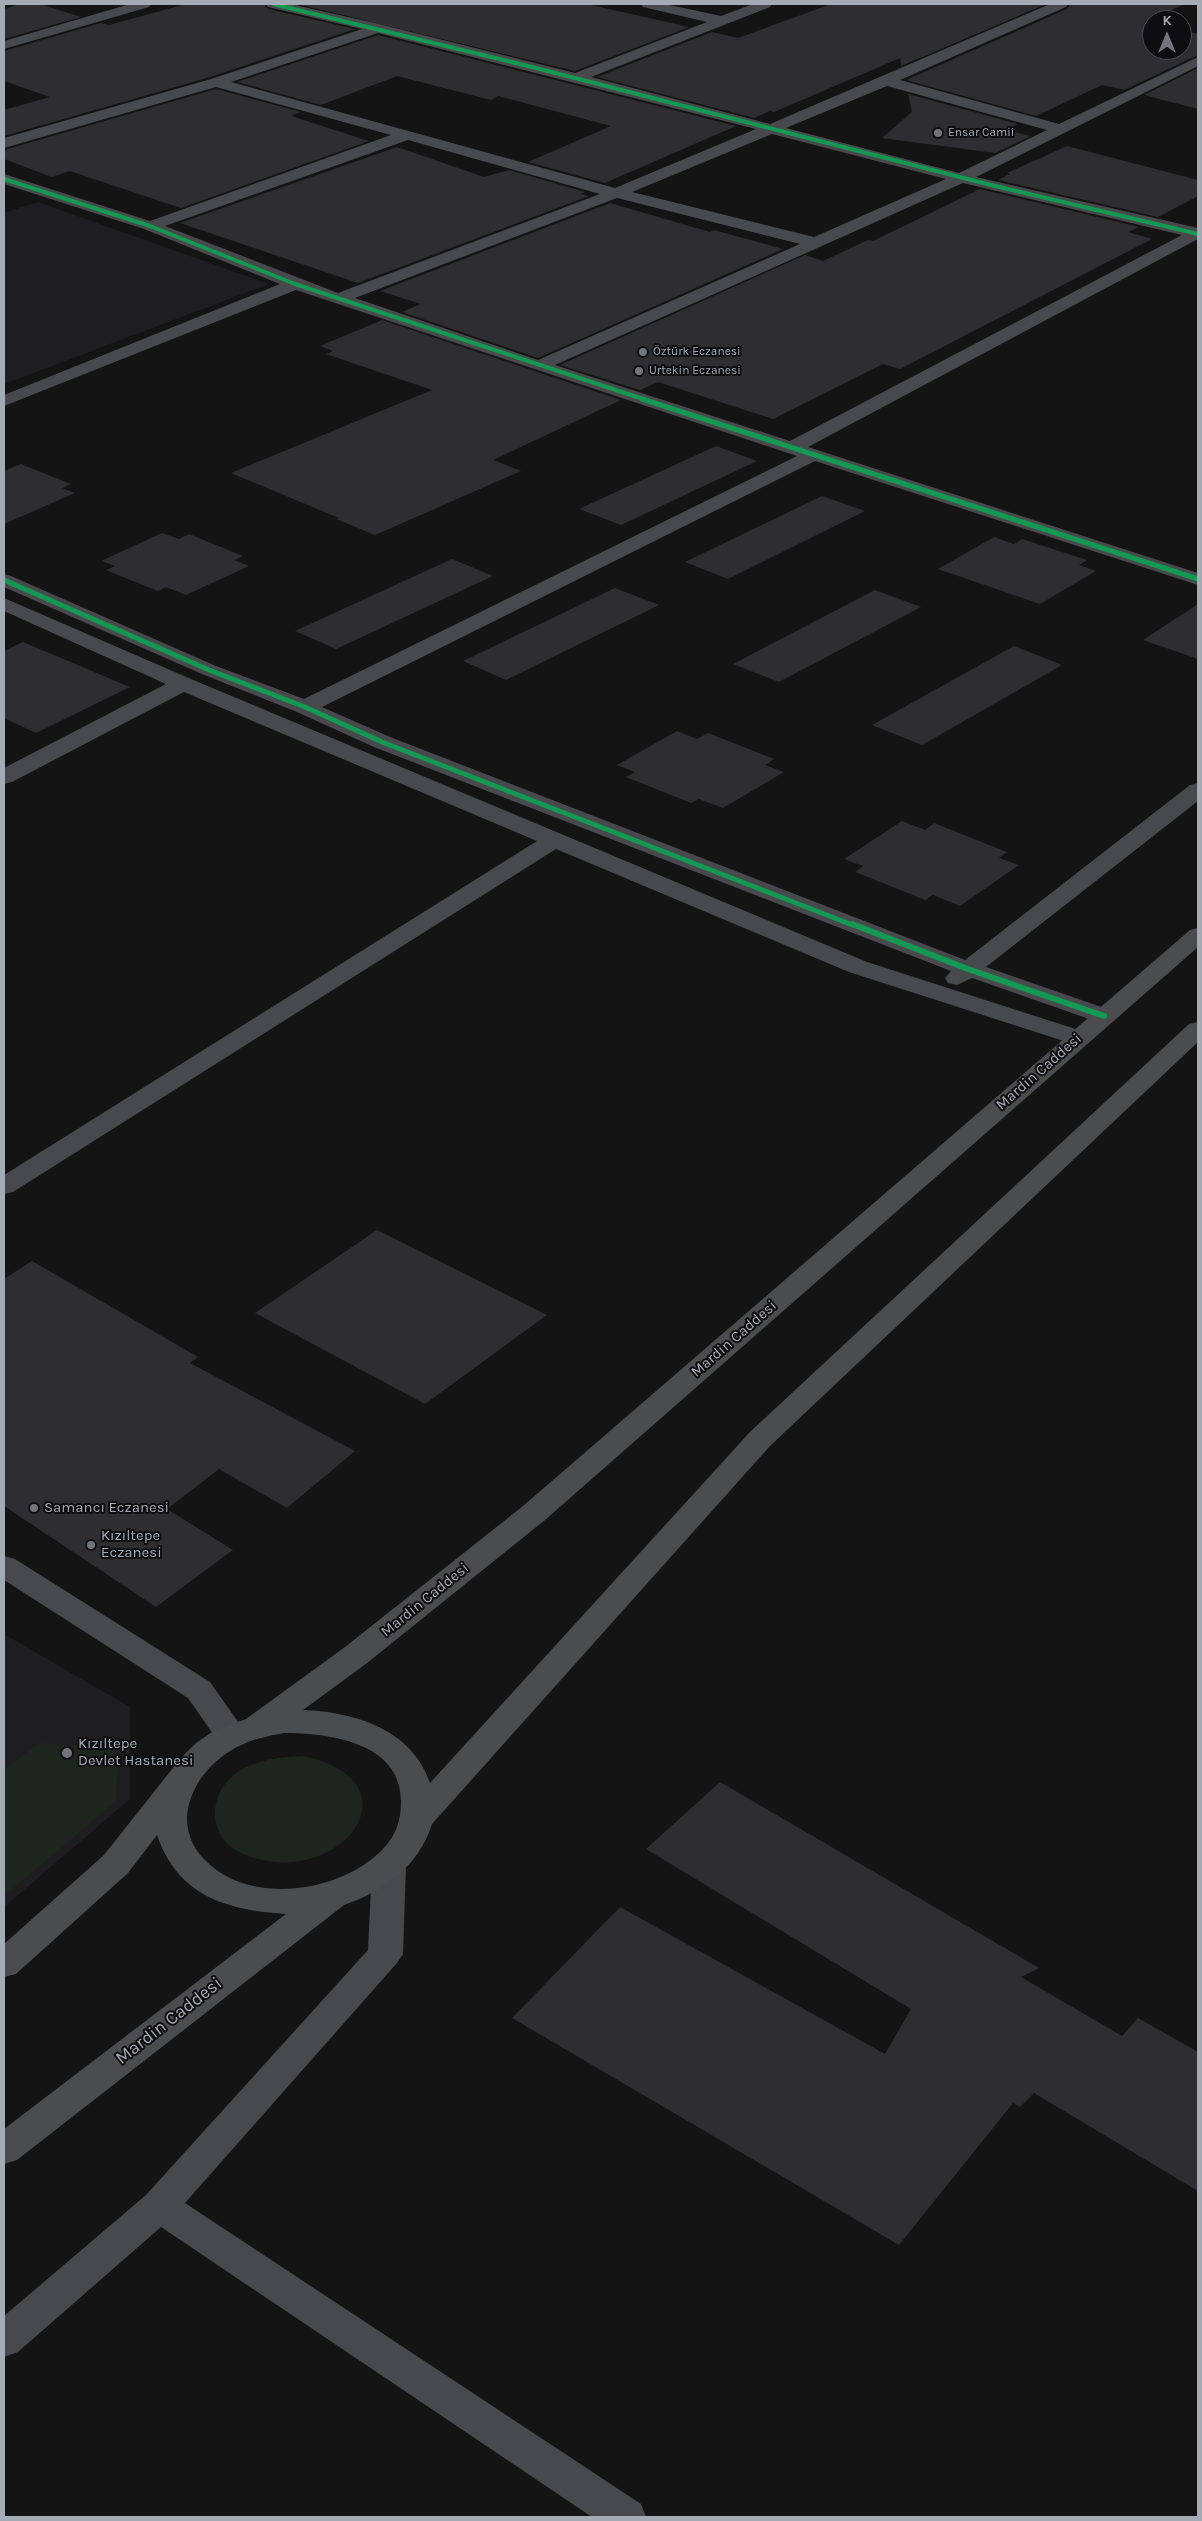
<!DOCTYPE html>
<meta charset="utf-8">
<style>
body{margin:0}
#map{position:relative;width:1202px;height:2521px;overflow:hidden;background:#141414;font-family:Karla,sans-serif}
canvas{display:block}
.frame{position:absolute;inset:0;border:5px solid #a5abb4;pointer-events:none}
.north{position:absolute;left:1142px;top:10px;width:50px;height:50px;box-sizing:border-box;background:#0e0e10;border:1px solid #4a4d52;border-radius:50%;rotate:0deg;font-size:14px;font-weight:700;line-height:20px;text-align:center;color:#a5abb4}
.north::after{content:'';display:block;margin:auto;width:18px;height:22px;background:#72767c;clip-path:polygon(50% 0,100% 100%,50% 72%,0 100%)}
</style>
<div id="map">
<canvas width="1202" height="2521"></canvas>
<div class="frame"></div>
<div class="north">K</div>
</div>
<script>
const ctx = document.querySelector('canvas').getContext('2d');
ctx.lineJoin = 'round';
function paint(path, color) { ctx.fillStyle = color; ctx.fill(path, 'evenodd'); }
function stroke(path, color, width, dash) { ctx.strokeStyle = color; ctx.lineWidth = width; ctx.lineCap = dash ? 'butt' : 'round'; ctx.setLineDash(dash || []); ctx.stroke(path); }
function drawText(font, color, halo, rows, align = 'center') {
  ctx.font = font + ' Karla,sans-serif'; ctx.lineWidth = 4; ctx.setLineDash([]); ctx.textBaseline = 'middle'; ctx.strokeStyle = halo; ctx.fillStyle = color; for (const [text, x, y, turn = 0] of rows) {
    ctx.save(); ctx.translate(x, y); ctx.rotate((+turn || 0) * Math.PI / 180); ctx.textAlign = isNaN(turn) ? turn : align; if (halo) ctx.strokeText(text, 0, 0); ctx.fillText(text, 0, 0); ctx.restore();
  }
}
paint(new Path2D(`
 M38,202L269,284L4,384V213Z
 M4,1634L130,1707V1799L4,1907Z`), '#1e1e20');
paint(new Path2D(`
 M39,1743L118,1747L116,1801L4,1896V1770Z
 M303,1756C425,1782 337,1894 243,1854C207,1839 206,1793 238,1772C258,1759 280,1757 303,1756Z`), '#1e241e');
paint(new Path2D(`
 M21,4H40L81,17L4,39V9Z
 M186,4H264L268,9L355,29L210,77L4,136V110L50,97L4,81V51L101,23L109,25Z
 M297,4H587L689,27L575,71Z
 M831,4H1046L901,66L900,58L774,112L770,111L754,118L597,77L712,32L738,38Z
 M1070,4H1185L1144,22L1152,24V50H1182V30L1198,34V55L1124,90L1102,85L1036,116L906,80L1067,9Z
 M378,35L736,126L605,183L528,162L611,126L498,96L491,100L397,76L321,105L237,82Z
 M1198,68V109L1144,95Z
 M216,89L301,112L291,116L369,141L181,208L70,171L52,177L4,159V150Z
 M908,94L1018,124L1006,130L1031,136L995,153L882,138L912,112Z
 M1067,146L1198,180V196L1158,217L998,180L1010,174L1007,173Z
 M397,147L484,177L509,170L585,192L580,194L589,196L358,283L180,223Z
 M980,189L1139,227L1128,232L1152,239L900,369L883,364L773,419L658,382L640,390L560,365L805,255L823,261L868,240L873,241Z
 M610,203L710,232L714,230L783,249L538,358L402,312L421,304L380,291Z
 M382,320L621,400L493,460L521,471L375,535L336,519L339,518L231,473L432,390L326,354L333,351L320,346Z
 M716,446L757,461L621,525L579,509Z
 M21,464L71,484L62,488L75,493L4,524V471Z
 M822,496L865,511L728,579L685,562Z
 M162,533L179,539L189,534L243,556L234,560L249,566L186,595L166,587L158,591L106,570L115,566L101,561Z
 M994,537L1014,544L1022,539L1087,560L1079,565L1096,571L1040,604L938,569Z
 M452,559L493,576L336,649L295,631Z
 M615,588L659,605L506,680L463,661Z
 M875,590L921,607L779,682L733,664Z
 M1198,604V659L1143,640Z
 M23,642L130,687L36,733L4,718V651Z
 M1014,646L1062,665L922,745L872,725Z
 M677,731L697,739L708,733L774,759L765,765L784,772L723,808L699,799L691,803L626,777L635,772L617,765Z
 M902,821L925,830L934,823L1007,852L999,858L1019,865L960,906L933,895L925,900L855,872L863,866L844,859Z
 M377,1230L547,1315L425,1404L255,1313Z
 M32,1261L198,1357L190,1363L355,1451L287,1508L219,1469L167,1509L233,1550L156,1607L4,1506V1279Z
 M720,1782L1039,1968L1021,1977L1122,2036L1138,2018L1198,2052V2191L1034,2093L1020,2107L1013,2103L899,2245L512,2018L620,1907L885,2054L911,2009L646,1849Z`), '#2e2e30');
paint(new Path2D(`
 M130,4H151L149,7L4,49V41Z
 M266,4H290L379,24L575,73L707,22L643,7L641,4H665L721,16L753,4H772L770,7L591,77L770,124L1050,4H1068L1066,7L900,80L1059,124L1198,57V66L976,177L1198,228V239L808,447L1198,573V585L815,461L322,707L390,737L965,960L1190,785L1198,783V801L986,967L1113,1011L1116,1016L1113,1021L1104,1023L1095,1021L972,978L957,985L948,983L945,978L951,971L374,747L297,712L202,674L4,587V574L11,576L216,666L304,699L797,456L296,290L4,406V395L280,284L144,229L4,184V174L150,221L391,135L216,87L4,148V138L211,79L362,29L268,7ZM378,33L756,129L615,188L231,82ZM887,86L1047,130L959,173L786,128ZM772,134L946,179L814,237L632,192ZM408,140L600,194L338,293L165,226ZM963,183L1182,235L790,441L555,365ZM617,198L800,244L538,360L355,298Z
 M4,598L191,679L867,962L1088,1033L1092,1038L1088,1043L1079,1046L1070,1043L849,972L556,849L13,1192L4,1194V1175L537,841L184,692L12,782L4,784V768L166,684L4,611Z
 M4,1556L15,1559L210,1682L248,1736L244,1744L232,1748L220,1744L188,1698L4,1580Z
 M389,1853L401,1857L406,1866L403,1954L397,1963L185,2203L641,2504L646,2517H592L161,2227L18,2352L4,2357V2316L146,2195L368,1950L372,1866L377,1857Z`), '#48494c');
paint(new Path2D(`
 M1198,928V947L545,1520L367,1663L303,1710C354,1712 412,1729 430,1783L750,1432L1189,1024L1198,1022V1042L770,1446L432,1824C419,1866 384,1891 344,1905L17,2160L4,2164V2129L286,1914C226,1910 178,1896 157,1835L128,1873L16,1974L4,1977V1944L104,1855L180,1759L196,1743L215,1730L246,1719L345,1647L523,1506L1190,930ZM284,1733C328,1733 401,1742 401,1801C401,1821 396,1835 383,1849C342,1892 252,1906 207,1862C166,1823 195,1769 237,1747C252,1739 268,1736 284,1733Z`), '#4a4c4e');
stroke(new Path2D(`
 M273,4L532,67L991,185L1198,234
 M4,179L150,226L295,284L646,400`), '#139951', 4);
stroke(new Path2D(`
 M642,399L1198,579
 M4,580L209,670L305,707L382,742L855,926`), '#139951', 5);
stroke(new Path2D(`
 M852,924L968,969L1104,1016`), '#139951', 6);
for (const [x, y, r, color] of [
 [938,133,5,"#72767c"],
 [643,352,5,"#72767c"],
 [639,371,5,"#72767c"],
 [34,1508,5,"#72767c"],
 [91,1545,5,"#72767c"],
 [67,1753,6,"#72767c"]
]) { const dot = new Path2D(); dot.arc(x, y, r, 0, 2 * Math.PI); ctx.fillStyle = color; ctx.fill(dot); stroke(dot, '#0e0e10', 2); }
drawText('12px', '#a5abb4', '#0e0e10', [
 ["Ensar Camii",948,133],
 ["Öztürk Eczanesi",653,352],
 ["Urtekin Eczanesi",649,371]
], 'left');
drawText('15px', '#a5abb4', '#0e0e10', [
 ["Mardin Caddesi",1039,1072,-41],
 ["Mardin Caddesi",734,1339,-41],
 ["Mardin Caddesi",425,1600,-39]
]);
drawText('15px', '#a5abb4', '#0e0e10', [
 ["Samancı Eczanesi",44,1508],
 ["Kızıltepe",101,1536],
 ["Eczanesi",101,1553],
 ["Kızıltepe",78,1744],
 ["Devlet Hastanesi",78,1761]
], 'left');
drawText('18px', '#a5abb4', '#0e0e10', [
 ["Mardin Caddesi",169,2021,-38]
]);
</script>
